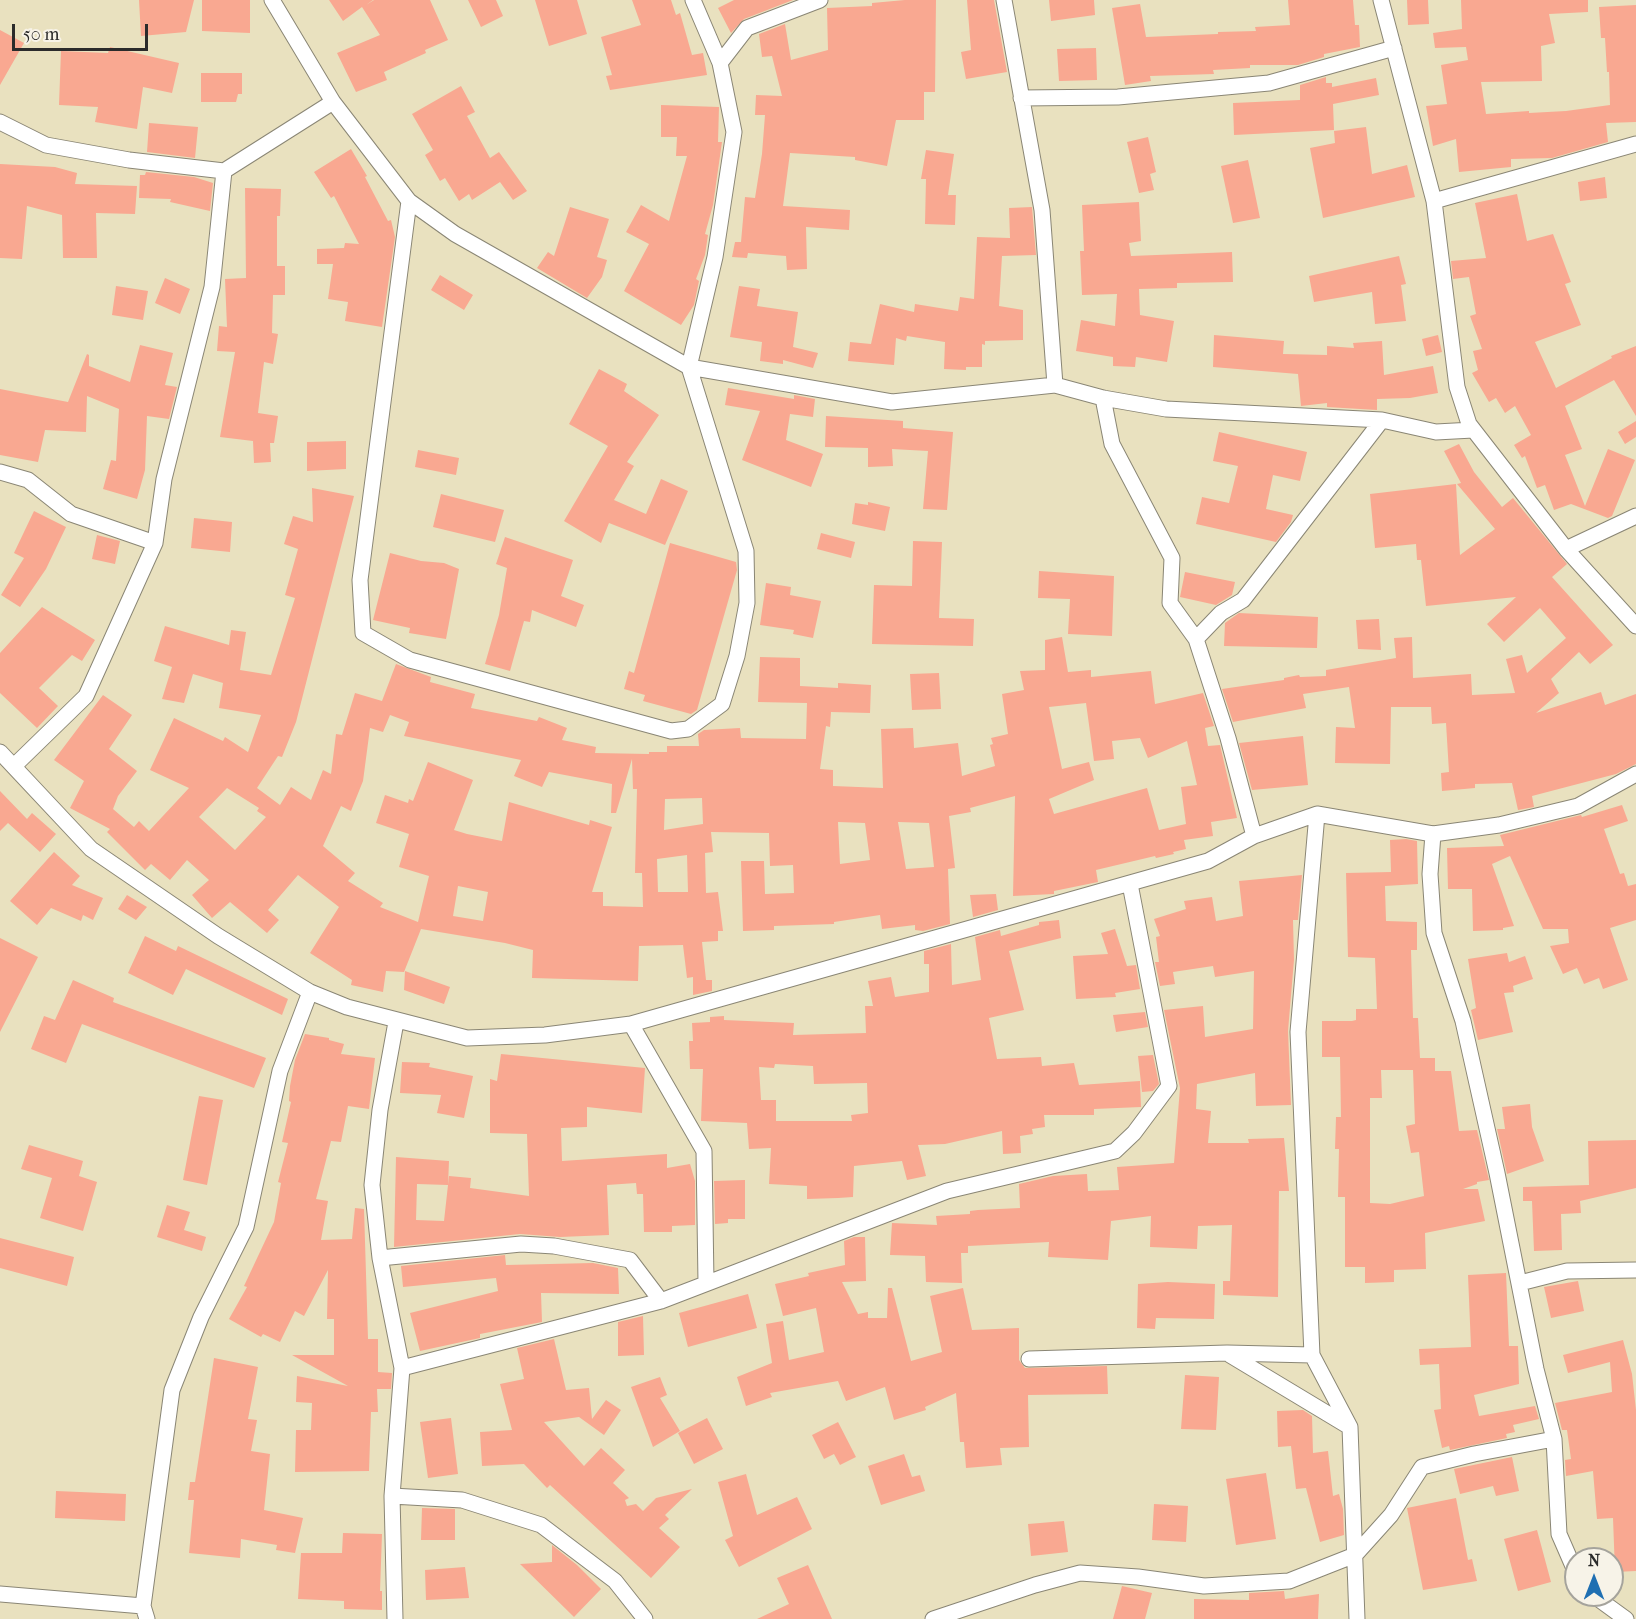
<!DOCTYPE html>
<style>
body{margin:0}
#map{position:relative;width:1636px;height:1619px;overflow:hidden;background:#e9e1bf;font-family:"IM FELL French Canon",serif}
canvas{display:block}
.north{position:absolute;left:1564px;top:1547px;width:60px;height:60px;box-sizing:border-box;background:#f7f3e8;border:2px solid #a5a39c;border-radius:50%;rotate:0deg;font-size:16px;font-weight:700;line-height:24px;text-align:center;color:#2b2b2b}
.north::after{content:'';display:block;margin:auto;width:21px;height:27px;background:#1f6fb2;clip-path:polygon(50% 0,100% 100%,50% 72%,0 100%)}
.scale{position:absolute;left:12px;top:24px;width:136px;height:27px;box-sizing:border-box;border:3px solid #2b2b2b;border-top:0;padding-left:8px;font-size:18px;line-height:21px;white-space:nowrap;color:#2b2b2b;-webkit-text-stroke:4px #f7f3e8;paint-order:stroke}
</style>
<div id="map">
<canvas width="1636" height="1619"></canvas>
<div class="north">N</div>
<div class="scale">50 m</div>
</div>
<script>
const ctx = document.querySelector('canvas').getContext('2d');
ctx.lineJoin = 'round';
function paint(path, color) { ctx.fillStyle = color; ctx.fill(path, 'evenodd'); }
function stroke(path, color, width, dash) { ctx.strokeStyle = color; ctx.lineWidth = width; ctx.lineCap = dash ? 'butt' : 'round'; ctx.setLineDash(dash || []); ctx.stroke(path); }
paint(new Path2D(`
 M139,0H194L186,32L141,36Z
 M202,0H250V33L202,31Z
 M329,0H373L366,5L374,0H430L448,40L425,50L426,53L384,72L387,80L356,92L337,53L380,35L362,7L343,21Z
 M468,0H496L503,16L481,27Z
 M535,0H577L587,34L549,46Z
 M632,0H671L676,15L680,13L692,55L703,53L707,75L610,90L606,76L612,75L601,37L641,25Z
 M734,0H793L744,19L731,33L718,8Z
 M905,0H936L935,92H924V120H896L887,166L855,160V157L790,153L783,206L850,210L849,230L806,227L807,269L787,270L786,256L748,253L747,258L732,257L735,242H741L745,197L755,198L762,154L765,115H755L756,95L782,96L772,56L762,57L759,34L785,24L791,60L828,50L827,8L872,6V3Z
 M967,0H994L1007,72L966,79L961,52L971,50Z
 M1049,0H1094L1095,15L1051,21Z
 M1288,0H1353L1355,25H1359L1360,47L1324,54V57L1298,65H1250V68L1213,70L1214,74L1150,76L1151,81L1125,85L1112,8L1140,4L1146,37L1218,34V32L1256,31L1255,27L1290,25Z
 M1407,0H1428L1429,24L1408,25Z
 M1461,0H1588V12L1549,14L1555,43L1541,46L1542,81L1481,82L1486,114L1529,111V113L1566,111L1610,105L1609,72H1607L1605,38H1601L1599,7L1636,5V122L1606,123L1608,142L1552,158L1511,159V167L1459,172L1456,139L1433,146L1426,106L1447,104L1441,65L1468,60L1466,47L1435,48L1433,33L1462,29Z
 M0,30L24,43L0,85Z
 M110,47L179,63L172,93L143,87L137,129L95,122L98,107L59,105L61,51L108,53Z
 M1096,48L1097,80L1059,81L1057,49Z
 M201,73H242V94H238L236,102H201Z
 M1326,77V83H1332V87L1376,78L1379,95L1333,104L1334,130L1234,135L1233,103L1300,100V85Z
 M461,86L475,112L467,116L490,158L499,152L527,191L513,200L500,182L472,200L469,194L459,201L445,178L440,181L425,155L433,150L412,114Z
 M661,105L719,107L718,142H722L713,205L705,234L708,235L705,255L696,279L699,281L694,305L681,325L624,291L649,244L626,232L641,205L669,221L687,156H676L677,137H661Z
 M149,123L198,127L195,158L147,152Z
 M1366,127L1372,174L1407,165L1415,197L1323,218L1310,148L1335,143L1334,131Z
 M1148,137L1156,172L1150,174L1154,190L1139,193L1127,142Z
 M351,149L367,176L365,177L388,221L391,220L395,237L382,327L345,321L348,302L328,299L333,264H317V249L344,248L345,243L359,244L334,196L331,198L314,172Z
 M926,150L954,154L948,195H956L955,225L925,224L926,179H921Z
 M1248,160L1260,218L1233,223L1221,166Z
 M0,164L55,167L77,173L75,184L137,186L135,214L96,213L97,258H63L62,215L27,206L22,259L0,258Z
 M146,172L194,177L213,183L210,211L170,202L171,199L139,198L140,175H145Z
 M1605,177L1607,198L1580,201L1578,182Z
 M245,188L281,189L280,216H277V266H285V295H273L272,333L278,334L273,364L264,362L258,413L278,416L274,443H270L271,462L254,463L253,441L220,437L235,352L217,351L219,326L227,327L225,279L246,278Z
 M1517,194L1527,241L1553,234L1571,282L1565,284L1581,325L1535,342L1556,388L1612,358L1611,356L1636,346V416L1614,380L1565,406L1582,449L1565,455L1585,506L1608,449L1635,460L1612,516L1608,518L1571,504L1554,510L1545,485L1537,488L1525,456L1522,458L1514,445L1531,435L1515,406L1505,413L1496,398L1489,402L1472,373L1478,370L1473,351L1482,349L1470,316L1476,314L1469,277L1453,279L1451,261L1486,258L1475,203Z
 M1139,202L1141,241L1129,243L1131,256L1232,252L1233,282L1177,283V288L1139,289L1140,315L1174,321L1167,362L1136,357L1135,367L1113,366V357L1076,351L1081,320L1115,326L1117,294L1082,295L1080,251H1084L1082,205Z
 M570,207L609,219L597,257L607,260L602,277L587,298L537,268L548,252L554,256Z
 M1032,207L1036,255L1002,256L999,306L1023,310V340L985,341V345L982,344V367H966V370L944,369L945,342L907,336L906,341L896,338L894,365L848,361L850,342L871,344L880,304L914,312L915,304L958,311L960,297L974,299L977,237L1010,238L1009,208Z
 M1399,256L1406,284L1401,285L1406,321L1375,324L1372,292L1314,302L1309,276Z
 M440,275L473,295L464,310L431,290Z
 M165,278L190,289L180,314L155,303Z
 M116,286L148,291L143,320L112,315Z
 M739,286L760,289L757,306L798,312L793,347L818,353L813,368L783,360V364L760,361L762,342L730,337Z
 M1214,335L1284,341L1283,354L1327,355V346L1354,348L1353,343L1382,341L1384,375L1433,366L1438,393L1410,398L1377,399V410L1327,407V403L1301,406L1298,374L1213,367Z
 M1438,335L1442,352L1426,356L1422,339Z
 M140,345L173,353L165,385L177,387L169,419L147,416L145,470L137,499L103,489L111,460L116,461L119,409L87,396L86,432L45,430L38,462L0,455V389L68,402L87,354L89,355V366L130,382Z
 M599,369L627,384L624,391L659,415L627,462L634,466L614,500L646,514L661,479L688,491L665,545L609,523L601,543L564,521L608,446L569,424Z
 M728,388L794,399V395L815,399L813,417L790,414L786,440L823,454L811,487L742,460L760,411L725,405Z
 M826,416L903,421V428L953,432L947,510L923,509L928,451L892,449L893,466L868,467V448L825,447Z
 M1636,421V437L1625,444L1618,432Z
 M1219,432L1307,452L1300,481L1273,475L1266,509L1293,515L1291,522L1276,542L1196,524L1202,497L1229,503L1238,466L1213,461Z
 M346,441V469L307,471V442Z
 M1459,444L1474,472L1502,507L1513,498L1567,564L1552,577L1613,645L1590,664L1579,652L1551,679L1559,693L1536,713L1601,692L1605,705L1636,694V764L1616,774L1532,796L1534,807L1518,810L1512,783L1475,784V788L1442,791L1441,773L1449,772L1446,723L1432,724L1431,707H1391L1390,764L1335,763L1336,727L1355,728L1349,687L1303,694L1306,708L1233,722L1222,689L1284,680V678L1299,675L1300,677L1326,676V670L1396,658L1394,638L1412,637L1413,678L1471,674L1472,695L1515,693L1506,659L1522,655L1527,673L1566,638L1540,608L1504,642L1487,624L1516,597L1426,606L1421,560H1417L1416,544L1375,548L1370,494L1456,484L1460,555L1495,529L1457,484L1461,483L1444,451Z
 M418,450L459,458L456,475L415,467Z
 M312,488L354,496L296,722L282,757L278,756L257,788L280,805L291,787L311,800L323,770L331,774L336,734L342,735L355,693L382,701L396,664L431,677L430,682L475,694L471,708L537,721L539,717L567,728L562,740L596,747L595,753L649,754V752H667V746H699L698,734L704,730L740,728L741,738L806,739L807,703L758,702L760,657L800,658V686L838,688V683L871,685L870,713L831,712L830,727L826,726L820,769L833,770V786L883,788L881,729L913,728L914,748L958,743L962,776L995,766L990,745L993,744L991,738L1008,734L1002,694L1024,690L1020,671L1045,670V640L1062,637L1068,672L1091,670V677L1151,671L1155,704L1203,693L1214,726L1205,728L1208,746L1220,745L1237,818L1211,822L1213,836L1184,840L1186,849L1173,852L1174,854L1156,858L1155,856L1096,870L1098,882L1054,891V894L1013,896L1015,796L970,808L971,812L949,816L955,868L948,869L950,924L923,931L915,930V925L882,929L880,915L834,922V924L774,926V930L743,931L741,861H764L765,894L794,893L793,865L770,866L769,833L711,832L713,852L705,853L706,893L718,892L723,931H718V941L702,942L706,980H712V991L693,995V977L687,978L683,945L639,946L638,981L532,978L533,950L505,943L421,929L404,972L386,971L383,992L351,985L352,980L310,953L339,907L298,875L268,910L279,920L267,933L230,902L212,918L192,895L209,880L187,860L170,880L151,864L145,870L107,832L110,829L70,808L84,781L54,760L103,695L132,715L109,749L137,771L118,796L113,809L134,827L139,821L149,831L189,788L150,770L174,718L223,741L225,737L248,752L261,715L219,708L223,683L193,674L184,703L162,699L172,667L154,661L165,626L229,645L231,630L246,632L240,670L271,675L295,598L285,595L298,549L284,544L293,516L313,522ZM1086,703L1094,761L1114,759L1112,741L1140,738L1148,758L1187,741L1197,785L1181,787L1186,824L1159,830L1147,788L1054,814L1049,799L1094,780L1089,762L1062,769L1049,707ZM390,715L409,722L404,736L521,760L514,776L542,787L549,772L612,784L611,813H616L632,759L633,789H637L635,873H642L643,907L603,906V892H592L612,827L590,820L589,825L509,802L502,841L467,834L454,830L473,780L428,762L413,801L409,799L408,803L385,795L376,823L409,834L399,867L429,876L418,922L380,907L383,903L348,881L355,873L323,846L341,806L351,811L363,781L370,728L383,732ZM227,788L259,808L257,811L266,817L235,850L199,817ZM702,798L703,824L664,830L665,799ZM838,822L865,823L870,860L840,864ZM898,822L929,823L934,867L906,869ZM687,855L688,892H658L657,859ZM458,886L488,892L483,921L453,916Z
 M441,494L504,510L495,542L433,527Z
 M868,502L890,507L885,531L852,524L855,503L868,505Z
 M34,511L66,527L46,569L20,607L1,595L24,558L14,553Z
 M194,518L232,522L230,552L191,548Z
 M821,533L855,542L851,558L817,549Z
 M97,535L120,541L115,564L92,559Z
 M505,537L573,560L561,596L584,605L576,627L532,610L530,622L524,621L510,671L485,664L499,615L507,568L496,564Z
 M913,541L942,542L939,618L974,619L973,646L872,644L874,585L912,586Z
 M670,543L736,562L737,570L697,710L691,714L643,701L645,695L624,689L629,671L634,673Z
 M390,553L421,561L444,563L459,569L446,639L409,633L410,628L373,620Z
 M1039,571L1114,576L1112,636L1068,634L1070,599L1038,598Z
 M1185,572L1235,582L1232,595L1216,605L1180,597Z
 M766,583L791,587L790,595L821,601L813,638L793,634L794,630L760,625Z
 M42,607L95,640L82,661L72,655L39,688L58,706L37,728L0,693V653Z
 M1239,613L1318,617L1317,648L1224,646L1225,623Z
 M1379,619L1381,650L1358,649L1356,620Z
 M939,673L941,709L912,710L910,674Z
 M1303,736L1308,785L1252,790L1239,743Z
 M0,791L27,819L32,813L56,834L40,852L8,823L0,831Z
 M1622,805L1628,821L1604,829L1620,874L1624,873L1628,886L1636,884V920L1610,928L1628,980L1603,989L1599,978L1584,984L1577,968L1563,974L1550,946L1569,943L1568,929H1543L1510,856L1492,864L1514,926L1503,928V930L1473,931L1472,889H1448L1447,848L1504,846L1500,835L1581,815L1582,817Z
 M1406,839L1417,841L1418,884L1385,886L1386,921L1417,922V950H1411L1413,1018H1418L1420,1058H1435V1071H1451L1459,1131L1477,1130L1489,1180L1477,1182V1184L1463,1189H1478L1485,1221L1425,1233L1426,1269L1394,1270V1282L1365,1283V1267H1345V1197H1338L1339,1149H1335L1336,1117H1341L1340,1057H1322V1021H1352L1356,1020V1009H1377L1375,958L1348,957L1346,873L1391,872L1390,840ZM1381,1070H1413L1415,1124L1406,1126L1411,1153L1419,1152L1424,1196L1390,1204L1370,1203V1098H1382Z
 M54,852L80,876L72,885L103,898L93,920L83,915L81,921L51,908L37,925L10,901Z
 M1302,875L1298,920H1293L1294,960L1288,1031L1291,1105L1256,1106L1255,1073L1197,1084L1196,1109L1211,1111L1208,1143H1249L1248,1139L1284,1138L1289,1191H1279L1278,1297L1223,1295V1281H1230L1232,1225L1198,1226L1197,1249L1150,1247L1151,1216L1111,1221L1108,1260L1048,1257L1049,1242L968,1246V1253H961L962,1283L926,1282L925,1256L890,1255L892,1223L937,1225L936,1216L970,1214V1211L978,1210L1020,1208L1019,1184L1053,1176L1087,1174L1088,1191L1119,1190L1117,1167L1174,1163L1180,1088L1164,1010L1203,1006L1205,1037L1253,1029L1254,971L1215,977L1213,966L1173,972L1175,984L1160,986L1155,962H1159L1156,937L1160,936L1154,919L1186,909L1184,901L1212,897L1216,921L1243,916L1239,881Z
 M996,894L998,910L973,917L970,895Z
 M127,895L147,907L136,920L118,909Z
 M1059,920L1061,938L1009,951L1024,1010L989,1018L997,1059L1041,1057L1042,1066L1074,1063L1079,1085L1140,1081L1141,1107L1094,1109V1115H1044L1045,1127L1032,1129L1033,1134L1020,1136L1021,1153L1003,1154L1002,1131L945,1144L918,1145L926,1176L907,1180L902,1161L854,1166L853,1197L838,1198L807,1199V1186L769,1184L771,1148L749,1149L747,1123L701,1121L703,1069H690L689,1041H693L692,1023L710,1022V1017L724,1016V1020L794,1023L793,1035L866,1033L865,1006H873L868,981L891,977L895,997L929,992V964H924V951L951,944L952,985L981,980L975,937L1000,930L1001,936L1039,925V922ZM775,1064L813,1066L814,1084L867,1083L868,1113L851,1115L852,1121H776V1100H761L759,1067L774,1068Z
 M1115,929L1127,966L1136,965L1140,989L1115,993L1116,997L1076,999L1073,956L1108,954L1101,933Z
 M145,936L176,951L178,946L288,999L282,1015L186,969L173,995L128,973Z
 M0,938L38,957L0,1032Z
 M1507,953L1509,962L1525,956L1533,979L1513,986L1514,992L1504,993L1513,1032L1478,1040L1471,1010L1476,1008L1468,959Z
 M405,971L450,987L444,1004L404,990Z
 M73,980L114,998L113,1002L266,1058L254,1088L82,1024L66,1063L31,1049L44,1016L55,1020Z
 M1145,1012L1148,1027L1116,1032L1113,1015Z
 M305,1034L329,1038V1040L344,1044L341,1054L375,1058L369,1109L348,1106L341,1142L331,1141L316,1199L328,1201L321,1240L352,1239L355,1208L364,1209L368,1339H378V1372L392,1373L391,1389H377L378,1412H371L369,1471L295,1472L296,1430H311L312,1403L296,1402L297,1376L348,1386L292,1355H334V1319H327L328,1270L304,1316L295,1311L280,1342L263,1334L261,1337L229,1319L247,1287L244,1286L274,1222L281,1183L278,1182L288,1143L282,1142L291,1102L289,1101L290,1086L295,1060Z
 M501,1054L645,1068L642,1113L587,1107V1127L561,1128L562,1161L667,1154V1168L690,1164L695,1181V1225L672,1226V1232H644L643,1194H637L636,1183L607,1185L609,1235L560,1237L520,1234L394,1247L396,1157L449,1161L448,1185L417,1184L416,1220L444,1221L449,1176L471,1178L470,1188L529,1196L527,1134L490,1133V1079L497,1081Z
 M1153,1055L1159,1084L1153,1091L1142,1092L1138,1056Z
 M402,1062L430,1063L429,1067L473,1076L464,1118L437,1113L441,1095L400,1093Z
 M199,1096L223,1100L207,1185L183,1180Z
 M1530,1104L1532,1127L1544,1161L1507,1174L1497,1129H1505L1502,1107Z
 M1636,1140V1188L1580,1201L1581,1213L1561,1214L1562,1250L1534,1251L1532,1201H1523V1187L1589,1185L1588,1141Z
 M29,1145L83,1161L79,1176L97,1182L83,1231L40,1218L52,1178L21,1169Z
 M745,1180V1219H728V1223L715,1224L714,1181Z
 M167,1205L190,1212L184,1230L206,1237L202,1251L157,1237Z
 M854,1237H865L866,1281L842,1282L858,1314L868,1312V1318H887L888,1288H892L911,1361L942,1352L930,1296L963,1288L972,1330L1019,1328V1360L1025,1368L1107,1366L1108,1394L1028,1395L1029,1447L1000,1448L1002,1465L966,1468L964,1442H960L956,1393L925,1407L926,1410L894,1420L885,1387L846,1401L838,1381L770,1393L772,1397L746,1406L737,1377L772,1363L766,1324L783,1321L789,1360L824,1352L816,1308L783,1316L775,1284L809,1276L808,1273L845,1265L844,1241Z
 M0,1238L74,1257L67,1286L0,1268Z
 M505,1255L506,1265L593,1263L618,1268L619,1294L541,1293L542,1322L480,1334V1338L420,1351L410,1313L498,1291L496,1278L403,1287L401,1266Z
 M1506,1273L1509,1346H1518L1519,1384L1474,1395L1479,1416L1535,1406L1539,1419L1513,1425L1515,1432L1506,1434L1507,1438L1450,1450L1449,1446L1442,1448L1434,1410L1441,1409L1439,1364L1420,1365L1419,1349L1471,1347L1468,1275Z
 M1578,1281L1584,1311L1551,1318L1544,1287Z
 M1168,1282L1215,1284L1214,1319L1156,1318L1155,1329L1137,1328L1138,1284Z
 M748,1294L757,1328L688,1347L679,1313Z
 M643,1316L644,1355L618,1356V1322Z
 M554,1339L566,1390L589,1388L592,1419L606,1400L621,1410L604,1435L579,1417L544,1422L584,1466L601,1448L625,1470L613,1483L629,1498L625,1500L627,1506L636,1504L643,1511L656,1498L692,1489L665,1515L669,1519L659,1528L680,1547L651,1578L550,1485L547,1488L524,1464L482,1466L480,1432L512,1430L500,1384L524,1379L517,1348Z
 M1623,1340L1632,1374L1636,1410V1571L1615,1572L1613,1518L1597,1519L1593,1471L1566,1476L1565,1460L1571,1459L1567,1430H1562L1555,1403L1612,1392L1610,1362L1568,1373L1563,1355Z
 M214,1358L258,1367L248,1419L257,1420L251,1451L270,1454L264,1510L303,1518L295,1553L276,1550L277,1545L241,1539L240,1558L189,1553L194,1500H188L190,1482H195Z
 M1185,1375L1219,1377L1216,1430L1181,1429Z
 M660,1377L667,1395L660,1398L680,1431L653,1447L631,1387Z
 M1303,1410L1312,1416L1313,1453L1328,1451L1333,1496L1339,1494L1343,1509L1344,1535L1320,1542L1306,1488L1296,1489L1291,1446L1278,1447L1277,1411Z
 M451,1418L458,1474L428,1478L420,1422Z
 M707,1418L723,1449L694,1464L678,1433Z
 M838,1422L856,1457L840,1465L834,1454L824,1459L812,1435Z
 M904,1454L912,1477L920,1475L925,1491L881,1505L868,1466Z
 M1512,1457L1519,1491L1496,1496L1493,1486L1460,1494L1454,1469Z
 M1266,1473L1276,1539L1236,1545L1226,1479Z
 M746,1474L757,1515L797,1497L812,1529L739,1567L725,1540L733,1536L718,1482Z
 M56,1491L126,1494L125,1521L55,1518Z
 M1456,1498L1468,1560L1472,1559L1477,1581L1423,1590L1407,1508Z
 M1154,1504L1188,1506L1186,1542L1152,1540Z
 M422,1508L455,1509V1540H421Z
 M1064,1521L1068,1552L1031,1556L1028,1524Z
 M1537,1530L1551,1582L1518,1591L1504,1539Z
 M343,1533L382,1534L380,1591H382V1610L344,1609V1601L298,1599L301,1553H342Z
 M552,1545L577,1565L601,1589L574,1617L520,1564L552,1562Z
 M808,1565L832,1619H757L789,1604L777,1578Z
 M465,1567L469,1598L426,1600L425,1570Z
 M1122,1586L1152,1593L1145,1619H1113Z
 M1284,1591L1285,1599L1319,1594L1318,1619H1194V1599L1249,1600V1593Z`), '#f9a891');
const street = new Path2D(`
 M272,0L333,102L409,201L455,234L689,367L892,402L1055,385L1103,398L1166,409L1382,420L1436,432L1473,430
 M1004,0L1042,210L1055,385
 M1381,0L1434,201L1457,387L1469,424L1566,549L1636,626
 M720,63L747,28L820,0
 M1021,98L1118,97L1269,83L1394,48
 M0,122L46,145L129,160L224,171L333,102
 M409,201L360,580L363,633L410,660L671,731L688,729L722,704L737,656L747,603L746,551L689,367L715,257L734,132L720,63L693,0
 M1434,201L1636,144
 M1103,398L1112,444L1172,558L1170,603L1196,639L1228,738L1254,836
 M0,472L28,480L71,514L155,543
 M1566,549L1636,516
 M1196,639L1221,613L1243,600L1382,420
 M0,752L91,849L218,936L310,992L347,1007L467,1038L545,1035L631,1024L1208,861L1254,836L1317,814L1433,834L1499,825L1578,806L1636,774
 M14,766L86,696L155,543L164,479L212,287L224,171
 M1317,814L1298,1032L1312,1355L1350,1427L1357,1619
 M1433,834L1430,874L1434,933L1463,1021L1497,1173L1536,1369L1554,1439L1559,1534L1576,1573
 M631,1024L704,1151L706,1283
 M380,1258L521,1244L554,1246L630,1260L661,1301
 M1520,1283L1567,1271L1636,1270
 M1230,1355L1348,1426
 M1029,1359L1227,1353L1312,1355
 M402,1368L661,1301L947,1191L1115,1151L1134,1133L1169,1086L1130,884
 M392,1496L462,1500L541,1525L615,1581L645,1619
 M0,1594L143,1606
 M1593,1595L1626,1619
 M147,1619L143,1606L172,1390L201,1317L246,1227L280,1071L310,992
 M395,1619L392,1496L402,1368L380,1258L372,1185L380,1110L396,1022
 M933,1619L1035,1585L1080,1573L1138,1577L1204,1586L1289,1581L1355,1555L1391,1515L1422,1467L1474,1454L1554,1439`);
stroke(street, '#8a8675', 17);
stroke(street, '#fff', 15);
</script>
